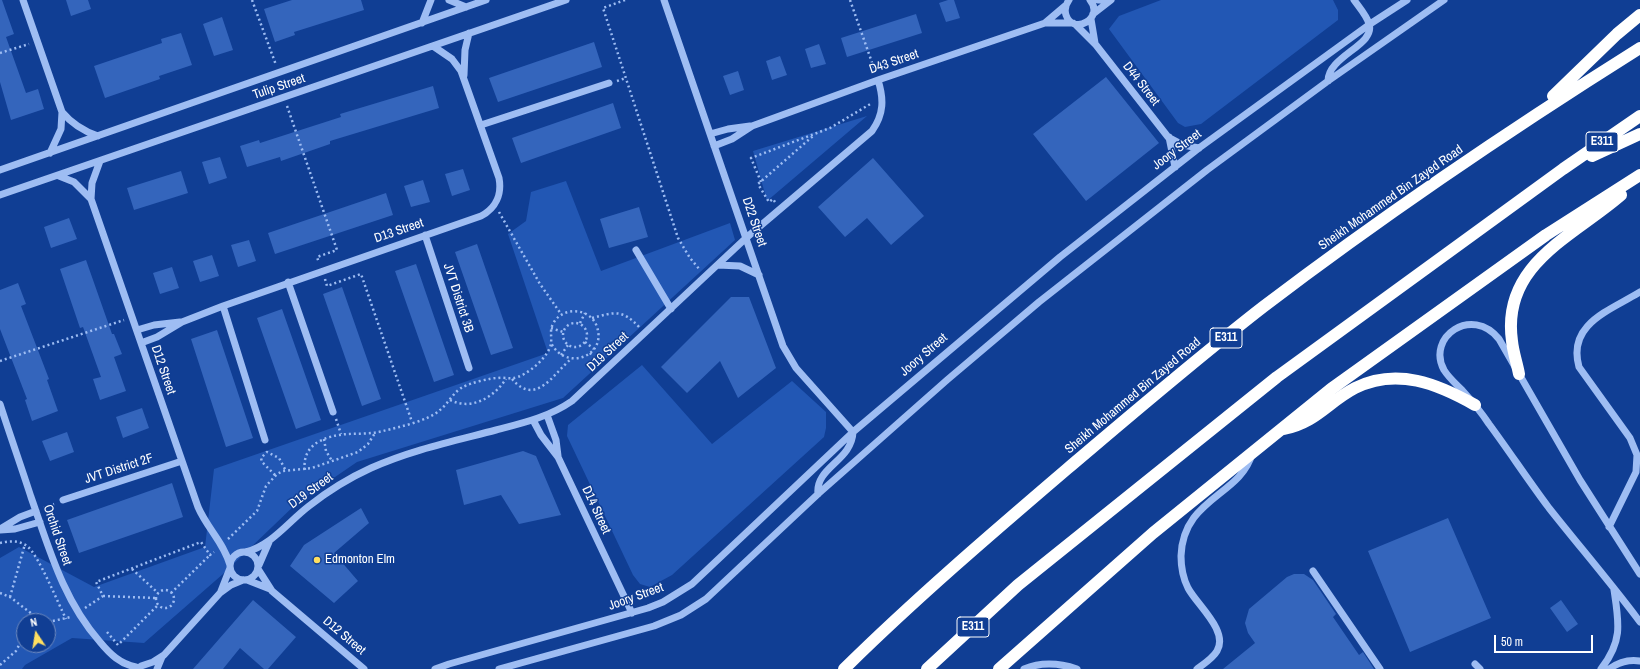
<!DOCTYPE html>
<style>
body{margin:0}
#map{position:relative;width:1640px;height:669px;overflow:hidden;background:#103e94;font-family:"Archivo Narrow",sans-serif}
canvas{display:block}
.north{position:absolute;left:16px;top:613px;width:40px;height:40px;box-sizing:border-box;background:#103e94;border:1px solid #708bbf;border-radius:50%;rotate:348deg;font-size:11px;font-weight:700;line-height:16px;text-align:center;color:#fff}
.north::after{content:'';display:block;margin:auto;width:14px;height:18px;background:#ffdf60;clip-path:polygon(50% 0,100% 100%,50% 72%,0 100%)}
.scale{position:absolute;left:1494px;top:635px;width:99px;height:18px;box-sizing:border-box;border:2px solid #fff;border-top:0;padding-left:5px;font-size:12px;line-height:14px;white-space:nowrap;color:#fff;-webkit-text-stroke:3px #103e94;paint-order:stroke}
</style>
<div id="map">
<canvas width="1640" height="669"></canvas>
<div class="north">N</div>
<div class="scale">50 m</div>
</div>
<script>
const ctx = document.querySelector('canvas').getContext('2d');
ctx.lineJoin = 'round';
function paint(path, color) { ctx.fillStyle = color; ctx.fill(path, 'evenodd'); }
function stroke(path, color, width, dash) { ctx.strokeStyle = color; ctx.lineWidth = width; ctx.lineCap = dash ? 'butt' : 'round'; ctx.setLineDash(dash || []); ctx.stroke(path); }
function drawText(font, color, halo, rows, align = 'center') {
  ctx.font = font + ' "Archivo Narrow",sans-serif'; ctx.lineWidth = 3; ctx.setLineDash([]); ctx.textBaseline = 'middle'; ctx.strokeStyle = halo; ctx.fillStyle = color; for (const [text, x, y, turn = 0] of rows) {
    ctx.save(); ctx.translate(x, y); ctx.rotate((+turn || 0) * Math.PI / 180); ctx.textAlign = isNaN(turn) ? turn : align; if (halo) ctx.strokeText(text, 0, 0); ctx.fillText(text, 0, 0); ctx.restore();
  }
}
paint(new Path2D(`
 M1161,0H1333L1338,10V20L1201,124L1185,127L1178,123L1109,29L1119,16Z
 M867,116L767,201L753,151Z
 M566,181L601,271L730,223L735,240L563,398L357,462L297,503L223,574L144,643L72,638L25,665L22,669H0V558L19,547L94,587L205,547L214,469L548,353L508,234L526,221L531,192ZM24,621H48V645H24Z
 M642,365L712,444L792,381L826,412V428L824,437L672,575L650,587L640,584L633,575L567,436L568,425Z`), '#2257b4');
paint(new Path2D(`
 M0,0H2L14,34L6,37L26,93L38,89L44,109L11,120L0,82Z
 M66,0H88L91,9L71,16Z
 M292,0H361L364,10L294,32L295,35L275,42L264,9Z
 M948,0H954L960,18L946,22L939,3Z
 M916,14L922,33L847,57L841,38Z
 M222,17L233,50L214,56L203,24Z
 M181,33L192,65L159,76L160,79L105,98L94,66L162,43L161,39Z
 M594,42L602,67L498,102L489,78Z
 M819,44L826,64L811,68L805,49Z
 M780,56L787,75L772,80L766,61Z
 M738,71L744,90L730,95L723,76Z
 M1106,77L1159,143L1086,201L1033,134Z
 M433,86L439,108L330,141V144L281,161L280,157L247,167L240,146L259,140L260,143L341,117L340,114Z
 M613,103L621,128L521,163L512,138Z
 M220,157L227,178L209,184L202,162Z
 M873,158L924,216L891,245L867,218L845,237L818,207Z
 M463,169L470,190L452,196L445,174Z
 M181,171L188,193L134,210L127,188Z
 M423,180L430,202L411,207L404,186Z
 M386,193L393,215L275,254L268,233Z
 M639,207L648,237L609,248L600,219Z
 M69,218L77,239L51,248L44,227Z
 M249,240L256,261L238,267L231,245Z
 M477,244L513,348L491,355L455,252Z
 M212,255L219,276L200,282L193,261Z
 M86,260L112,334H114L122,354L114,357L126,391L100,400L93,379L101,377L83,327L80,328L60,269Z
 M416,264L454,375L434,382L395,271Z
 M172,267L179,288L160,294L153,273Z
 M18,283L26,304L21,306L49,379L47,380L58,411L32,421L25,400L27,399L0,329V290Z
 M342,287L381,399L362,406L323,294Z
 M731,297H749L776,368L738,398L720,361L687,393L661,367Z
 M282,309L321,420L296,429L257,318Z
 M217,330L253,438L226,447L191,339Z
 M142,408L149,428L123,438L116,417Z
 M67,432L74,452L50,461L42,441Z
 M523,451L536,456L561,515L519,524L501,495L464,505L456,470Z
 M172,483L183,517L79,553L67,520Z
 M361,508L369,523L334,553L358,581L334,603L290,566L304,545Z
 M1448,518L1491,618L1410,652L1368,551Z
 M1294,574H1304L1313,580L1336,614L1333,617L1359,655L1363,652L1374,669H1223L1255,643L1248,633L1245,623L1249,609L1287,577Z
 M253,600L296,637L268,669H264L240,648L223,669H193Z
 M1561,600L1578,624L1567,632L1550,608Z`), '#3465bc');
stroke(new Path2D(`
 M252,0L276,65
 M625,0L603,8L678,238L690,258L700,270
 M850,0L875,71
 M0,53L29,44
 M617,81L626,78
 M287,106L337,250L317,257L319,263
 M761,182L751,158L830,128L872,103
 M775,202L773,199L769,202L758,184L813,136
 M499,212L540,284L561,314
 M325,279L327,286L361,274L412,422
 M592,318C615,312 622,309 639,327
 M563 335a12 12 0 1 1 24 0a12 12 0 1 1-24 0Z
 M580,323L585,313
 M551,328L563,332
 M585,342L594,349
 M590,353L598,363
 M561,355L568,345
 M0,361L124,320
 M512,379C536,407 553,374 571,359
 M450,400C472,411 494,397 506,379
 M336,419L341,434
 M324,439L326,451L332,461
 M305,470C303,458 308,448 318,442C342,429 360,437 383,431C399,427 428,421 440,410C448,404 454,391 463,387C470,383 490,378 498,378C503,377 508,379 513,378C526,377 550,356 551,343C552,335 549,330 554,322C564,306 591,308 597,327C607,356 566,372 551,343
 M275,475L262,462L261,458L267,452L279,458L286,471
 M44,508L54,504
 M228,539L257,511L266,486L277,474L283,471L312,468L358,452L368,444L375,433
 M0,543C9,541 19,540 27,546C38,554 58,603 66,619
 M132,569L158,593
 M156 599a9 9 0 1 1 18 0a9 9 0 1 1-18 0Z
 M0,593L10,597L41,621
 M171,593L210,555
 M103,596L155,598
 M10,597L25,544
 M85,608L103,596L96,582L201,542L210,555L214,552
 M48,622L71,617
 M107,632L118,645L158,605
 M0,665L16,651L24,636`), '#9ebdf3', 2.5, [2, 3]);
stroke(new Path2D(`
 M23,0L62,112C72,124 83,131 98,136
 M449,0L466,7
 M664,0L783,346L796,368L853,432C852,461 815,467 818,494
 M1069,0C1066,4 1064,9 1066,15C1073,36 1105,18 1090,0
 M1098,0H1104
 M1093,14L1111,0
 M1091,19L1095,43
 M422,23L431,0
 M1045,23H1073
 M1076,25L1096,45L1168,137L1183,145L1199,148
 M464,75L465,50L469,33
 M1328,81C1328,56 1376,45 1369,24C1367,16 1359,7 1354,0
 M481,125L609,83
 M710,134L728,129L750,126
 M1169,137L1175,167
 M714,146L732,139L752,126L878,80L1045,23L1065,6
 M50,153L61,129L62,112
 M0,170L486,0
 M59,176L74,182L91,199L198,507C207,528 224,543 230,565
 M0,195L566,0
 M91,199L92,183L100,161
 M425,235L469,368
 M636,250L671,309
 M718,265L740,266L759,275
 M288,282L333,412
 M223,306L265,440
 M137,330L154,325L180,322
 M141,343L157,337L182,322L223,306L481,216C496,208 502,194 499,178L461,71L452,59L433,46
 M0,404C10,435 21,466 31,497C49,548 63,600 100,642C110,654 120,664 136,667
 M547,415L556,440L558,456
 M533,420L541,435L558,457L632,613
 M63,500L182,461
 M1609,527L1636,472L1637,455L1630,438L1579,367C1567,324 1609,311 1640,292
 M0,529L20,517L36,511
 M0,530L15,529L40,522
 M230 566a14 14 0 1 1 28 0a14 14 0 1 1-28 0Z
 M246,552C272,545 288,522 309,506C328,491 349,478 371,468C411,450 454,441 496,430C523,423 549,417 572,401L746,238L872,131C884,114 884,99 878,80
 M259,565L269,542
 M258,569L272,591L364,669
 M1313,571L1380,669
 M1640,574L1580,480L1499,339C1472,305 1426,337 1444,370C1449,378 1456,384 1462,390C1472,401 1481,412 1489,424C1509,451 1528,480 1549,508C1579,546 1611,583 1640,622
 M247,580L270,589
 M221,591L230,568
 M1475,664L1480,669
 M141,666L153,662L164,655L220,593L231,585L243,580
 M157,669L162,657
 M435,669L449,664L648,608L663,602L692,584L853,432L1060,257L1199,148L1370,24L1407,0
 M499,669L654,626L681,615L706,599L818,494L947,380L1039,302L1207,170L1328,81L1444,0
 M1024,669C1041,662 1059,663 1077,669
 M1197,669C1204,664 1213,658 1217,651C1229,631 1197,605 1188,588C1183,578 1181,566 1181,556C1183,498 1240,496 1252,454
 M1601,669C1623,641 1619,623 1614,590
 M1609,669C1619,662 1628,659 1640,661`), '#9ebdf3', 7);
stroke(new Path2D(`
 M1553,96L1617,34L1640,15
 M1592,156L1640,134
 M1519,374C1517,363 1513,352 1512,341C1501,264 1574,236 1621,195
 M1284,429C1317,422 1328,402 1355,388C1397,367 1438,384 1475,405
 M844,669C915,599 991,534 1067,469C1132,414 1196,359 1263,307C1384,215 1511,129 1640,48
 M927,669L1018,585L1277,377L1563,169L1640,116
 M999,669L1153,533L1331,389L1546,235L1640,175`), '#fff', 12);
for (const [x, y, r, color] of [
 [317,560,4,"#ffdf60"]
]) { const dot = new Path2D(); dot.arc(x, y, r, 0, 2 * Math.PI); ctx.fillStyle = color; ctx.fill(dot); stroke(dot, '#103e94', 1.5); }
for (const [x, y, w] of [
 [1602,142,32],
 [1226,338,32],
 [973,627,32]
]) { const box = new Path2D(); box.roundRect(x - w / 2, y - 10, w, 20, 3); ctx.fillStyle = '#103e94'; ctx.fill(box); stroke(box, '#fff', 1); }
drawText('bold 12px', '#fff', null, [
 ["E311",1602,142],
 ["E311",1226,338],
 ["E311",973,627]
]);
drawText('13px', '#fff', '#103e94', [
 ["D43 Street",894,62,-19],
 ["D44 Street",1141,84,52],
 ["Tulip Street",279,87,-19],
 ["Joory Street",1177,150,-37],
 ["Sheikh Mohammed Bin Zayed Road",1391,198,-35],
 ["D22 Street",754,222,71],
 ["D13 Street",399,231,-19],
 ["JVT District 3B",458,298,72],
 ["D19 Street",608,352,-43],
 ["Joory Street",924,355,-41],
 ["D12 Street",163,370,71],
 ["Sheikh Mohammed Bin Zayed Road",1133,396,-40],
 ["JVT District 2F",119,469,-18],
 ["D19 Street",311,491,-36],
 ["D14 Street",596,510,65],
 ["Orchid Street",57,535,71],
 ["Joory Street",636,597,-20],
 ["D12 Street",344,636,40]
]);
drawText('13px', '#fff', '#103e94', [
 ["Edmonton Elm",325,560]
], 'left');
</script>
